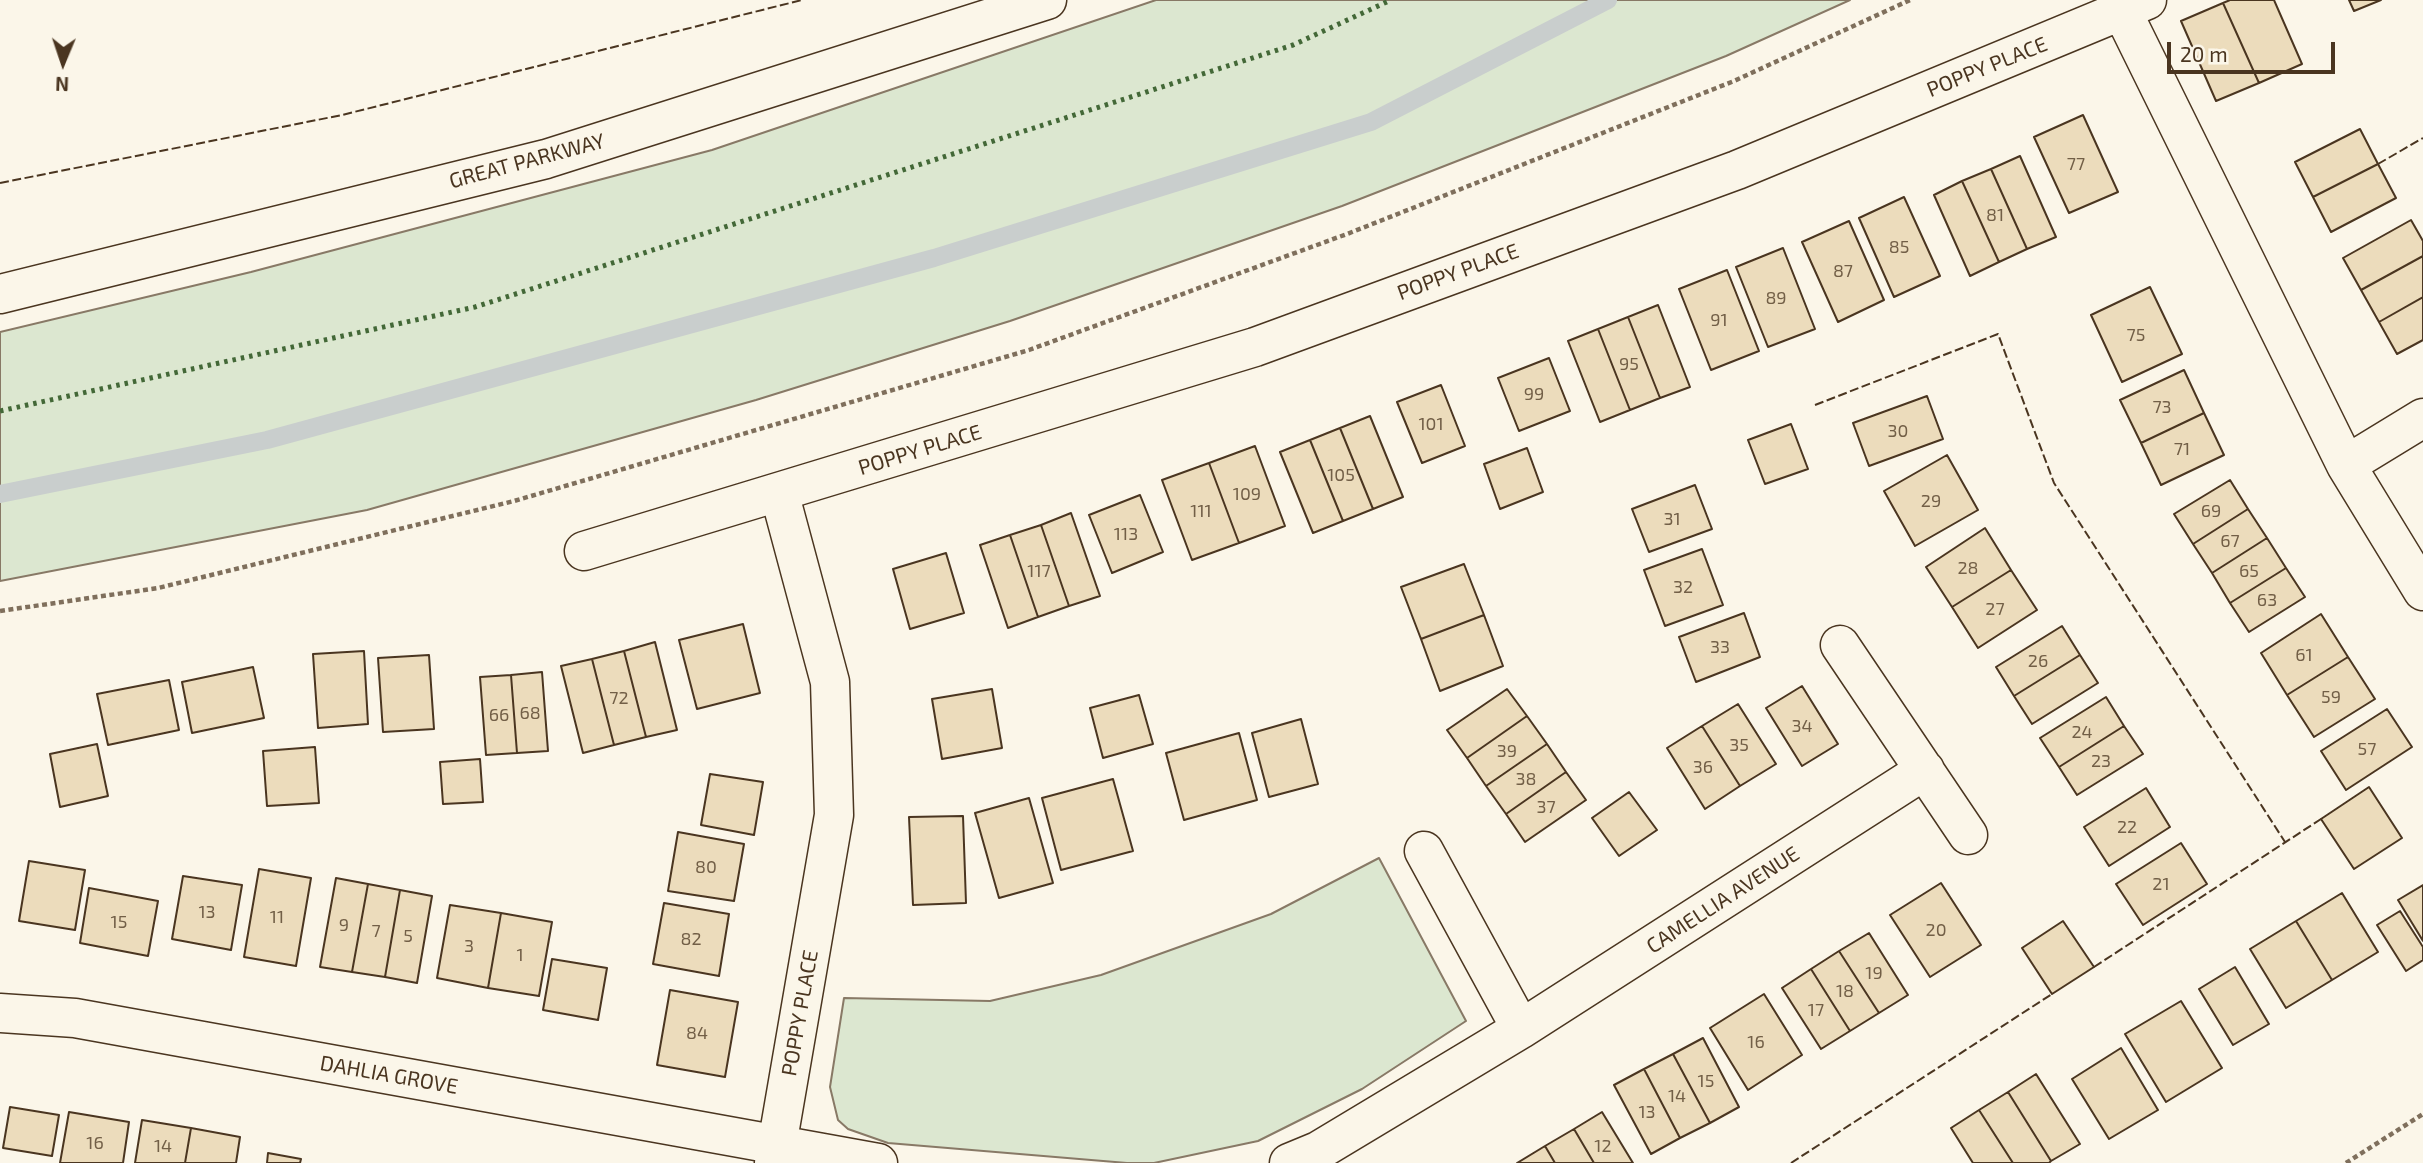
<!DOCTYPE html>
<style>
body{margin:0}
#map{position:relative;width:2423px;height:1163px;overflow:hidden;background:#fbf6e9;font-family:"Exo 2",sans-serif}
canvas{display:block}
.north{position:absolute;left:28px;top:28px;width:70px;height:70px;-webkit-text-stroke:5px #fbf6e9;paint-order:stroke;rotate:182deg;font-size:19px;font-weight:700;line-height:28px;text-align:center;color:#4a3520}
.north::after{content:'';display:block;margin:auto;width:24px;height:32px;background:#4a3520;clip-path:polygon(50% 0,100% 100%,50% 72%,0 100%)}
.scale{position:absolute;left:2167px;top:42px;width:168px;height:32px;box-sizing:border-box;border:4px solid #4a3520;border-top:0;padding-left:9px;font-size:21px;line-height:24px;white-space:nowrap;color:#4a3520;-webkit-text-stroke:5px #fbf6e9;paint-order:stroke}
</style>
<div id="map">
<canvas width="2423" height="1163"></canvas>
<div class="north">N</div>
<div class="scale">20 m</div>
</div>
<script>
const ctx = document.querySelector('canvas').getContext('2d');
ctx.lineJoin = 'round';
function paint(path, color) { ctx.fillStyle = color; ctx.fill(path, 'evenodd'); }
function stroke(path, color, width, dash) { ctx.strokeStyle = color; ctx.lineWidth = width; ctx.lineCap = dash ? 'butt' : 'round'; ctx.setLineDash(dash || []); ctx.stroke(path); }
function drawText(font, color, halo, rows, align = 'center') {
  ctx.font = font + ' "Exo 2",sans-serif'; ctx.lineWidth = 5; ctx.setLineDash([]); ctx.textBaseline = 'middle'; ctx.strokeStyle = halo; ctx.fillStyle = color; for (const [text, x, y, turn = 0] of rows) {
    ctx.save(); ctx.translate(x, y); ctx.rotate((+turn || 0) * Math.PI / 180); ctx.textAlign = isNaN(turn) ? turn : align; if (halo) ctx.strokeText(text, 0, 0); ctx.fillText(text, 0, 0); ctx.restore();
  }
}
const green = new Path2D(`
 M1156,0H1850L1726,56L1342,206L1010,321L756,400L367,510L0,581V332L251,272L712,150Z
 M1379,858L1466,1021L1362,1089L1258,1141L1154,1163H1127L888,1143L848,1129L838,1120L830,1087L844,998L990,1001L1101,975L1271,914Z`);
paint(green, '#dce7d0');
stroke(green, '#887966', 2);
stroke(new Path2D(`
 M0,494L267,440L934,258L1371,122L1608,0`), '#c9cecd', 18);
const building = new Path2D(`
 M2230,0H2274L2302,64L2259,83L2223,3Z
 M2349,0H2381L2354,11Z
 M2223,3L2259,83L2216,101L2181,21Z
 M2083,115L2118,192L2069,213L2034,137Z
 M2360,129L2378,164L2313,197L2295,162Z
 M2020,156L2056,237L2027,249L1991,169Z
 M2378,164L2396,198L2331,232L2313,197Z
 M1991,169L2027,249L1999,262L1962,181Z
 M1962,181L1999,262L1970,276L1934,195Z
 M1904,197L1940,276L1894,297L1859,218Z
 M2411,220L2423,241V256L2361,290L2343,258Z
 M1849,221L1884,300L1838,322L1802,242Z
 M1783,248L1815,329L1768,347L1736,267Z
 M2423,256V297L2379,322L2361,290Z
 M1727,270L1759,351L1711,370L1679,289Z
 M2150,287L2182,354L2122,382L2091,315Z
 M2423,297V340L2397,354L2379,322Z
 M1658,305L1690,387L1660,398L1628,317Z
 M1628,317L1660,398L1630,410L1598,329Z
 M1598,329L1630,410L1600,422L1568,341Z
 M1549,358L1570,411L1519,431L1498,378Z
 M2184,370L2204,413L2141,443L2120,400Z
 M1441,385L1465,446L1422,463L1397,402Z
 M1927,396L1943,439L1869,466L1853,423Z
 M2204,413L2224,455L2161,485L2141,443Z
 M1370,416L1403,497L1373,509L1340,428Z
 M1791,424L1808,469L1765,484L1748,440Z
 M1340,428L1373,509L1343,521L1310,440Z
 M1310,440L1343,521L1313,533L1280,452Z
 M1255,446L1285,526L1239,543L1209,463Z
 M1527,448L1543,492L1500,509L1484,464Z
 M1947,455L1978,510L1915,546L1884,491Z
 M1209,463L1239,543L1192,560L1162,480Z
 M2230,480L2248,509L2193,544L2174,514Z
 M1695,485L1712,529L1649,552L1632,509Z
 M1140,495L1163,552L1112,573L1089,515Z
 M2248,509L2267,538L2212,573L2193,544Z
 M1071,513L1100,596L1069,606L1041,525Z
 M1041,525L1069,606L1038,617L1010,535Z
 M1985,528L2011,570L1952,607L1926,567Z
 M1010,535L1038,617L1008,628L980,545Z
 M2267,538L2286,568L2230,603L2212,573Z
 M1702,549L1723,605L1665,626L1644,570Z
 M946,553L964,613L910,629L893,569Z
 M1464,564L1484,615L1421,639L1401,587Z
 M2286,568L2305,597L2249,632L2230,603Z
 M2011,570L2037,610L1978,648L1952,607Z
 M1744,613L1760,657L1696,682L1679,637Z
 M2321,614L2348,657L2287,695L2261,653Z
 M1484,615L1503,666L1440,691L1421,639Z
 M743,624L760,693L697,709L679,640Z
 M2062,626L2080,655L2014,696L1996,667Z
 M655,642L677,730L646,737L624,651Z
 M364,651L368,724L318,728L313,654Z
 M624,651L646,737L614,745L592,659Z
 M429,655L434,729L383,732L378,658Z
 M2080,655L2098,683L2032,724L2014,696Z
 M2348,657L2375,699L2314,737L2287,695Z
 M592,659L614,745L583,753L561,666Z
 M253,667L264,718L192,733L182,682Z
 M542,672L548,751L517,753L511,675Z
 M511,675L517,753L486,755L480,677Z
 M169,680L179,730L108,745L97,694Z
 M1802,686L1838,744L1802,766L1766,708Z
 M992,689L1002,748L942,759L932,699Z
 M1507,689L1527,716L1467,758L1447,730Z
 M1139,695L1153,744L1103,758L1090,708Z
 M2106,697L2124,726L2059,767L2040,738Z
 M1738,704L1776,764L1740,786L1702,726Z
 M2387,709L2412,747L2346,790L2321,751Z
 M1527,716L1547,744L1486,786L1467,758Z
 M1301,719L1318,784L1269,797L1252,733Z
 M1702,726L1740,786L1705,809L1667,748Z
 M2124,726L2143,754L2077,795L2059,767Z
 M1239,733L1257,800L1184,820L1166,753Z
 M97,744L108,796L60,807L50,754Z
 M1547,744L1566,772L1506,814L1486,786Z
 M315,747L319,803L267,806L263,751Z
 M480,759L483,802L443,804L440,762Z
 M1566,772L1586,800L1525,842L1506,814Z
 M710,774L763,782L754,835L701,825Z
 M1113,779L1133,851L1061,870L1042,798Z
 M2369,787L2402,838L2354,869L2321,819Z
 M2146,788L2170,827L2109,866L2084,827Z
 M1629,792L1657,830L1619,856L1592,818Z
 M1029,798L1053,883L999,898L975,813Z
 M963,816L966,903L913,905L909,817Z
 M678,832L744,844L734,901L668,891Z
 M2181,843L2207,884L2143,925L2116,884Z
 M29,861L85,870L75,930L19,921Z
 M259,869L311,878L296,966L244,957Z
 M183,876L242,885L231,950L172,939Z
 M336,878L368,884L352,972L320,967Z
 M1941,883L1981,945L1930,977L1890,915Z
 M368,884L400,890L385,977L352,972Z
 M2423,885V941L2398,900Z
 M89,888L158,901L148,956L80,943Z
 M400,890L432,896L417,983L385,977Z
 M2342,893L2378,952L2332,980L2296,921Z
 M664,903L729,914L719,976L653,964Z
 M450,905L501,913L488,988L437,978Z
 M2400,911L2423,947V960L2406,971L2377,925Z
 M501,913L552,922L539,996L488,988Z
 M2063,921L2094,967L2052,994L2022,948Z
 M2296,921L2332,980L2286,1008L2250,949Z
 M1869,933L1908,995L1879,1013L1839,951Z
 M1839,951L1879,1013L1850,1031L1811,969Z
 M552,959L607,968L598,1020L543,1010Z
 M2235,967L2269,1024L2233,1045L2199,989Z
 M1811,969L1850,1031L1821,1049L1782,988Z
 M670,990L738,1002L725,1077L657,1065Z
 M1764,994L1802,1055L1748,1090L1710,1028Z
 M2181,1001L2222,1068L2166,1102L2125,1034Z
 M1703,1038L1739,1107L1710,1123L1673,1054Z
 M2121,1048L2158,1110L2109,1139L2072,1079Z
 M1673,1054L1710,1123L1680,1138L1644,1069Z
 M1644,1069L1680,1138L1651,1154L1614,1085Z
 M2036,1074L2080,1144L2051,1161L2008,1092Z
 M2008,1092L2051,1161L2049,1163H2013L1979,1110Z
 M10,1107L59,1115L52,1156L3,1148Z
 M1979,1110L2013,1163H1973L1951,1128Z
 M69,1112L129,1122L123,1163H60Z
 M1602,1112L1633,1163H1594L1574,1129Z
 M142,1120L191,1128L185,1163H135Z
 M191,1128L240,1137L236,1163H185Z
 M1574,1129L1594,1163H1555L1545,1146Z
 M1545,1146L1555,1163H1517Z
 M268,1153L301,1159L300,1163H267Z`);
paint(building, '#ecdcbc');
stroke(building, '#4a3520', 2);
const minor = new Path2D(`
 M2122,11L2346,465
 M0,294L546,159L1047,0
 M2423,418L2346,465L2423,591
 M584,551L1255,347L1737,170L2147,0
 M1840,645L1968,835
 M1424,851L1521,1029
 M0,1013L75,1018L878,1163
 M774,1163L834,815L830,682L779,492
 M1289,1163L1318,1151L1521,1029L1925,770`);
stroke(minor, '#4a3520', 41);
stroke(new Path2D(`
 M0,611L158,588L514,501L1029,350L1347,234L1734,81L1910,0
 M2346,1163L2423,1114`), '#7f6f5c', 4.5, [5, 3.5]);
stroke(minor, '#fbf6e9', 38);
stroke(new Path2D(`
 M0,411L475,307L1293,45L1391,0`), '#436837', 5, [3.5, 5]);
stroke(new Path2D(`
 M2378,164L2423,138
 M0,183L342,115L802,0
 M1815,405L1998,334L2054,483L2285,842
 M2094,967L2321,819
 M1791,1163L2052,994`), '#4a3520', 2, [9, 3.5]);
drawText('18px', '#725f47', null, [
 ["77",2076,164],
 ["81",1995,215],
 ["85",1899,247],
 ["87",1843,271],
 ["89",1776,298],
 ["91",1719,320],
 ["75",2136,335],
 ["95",1629,364],
 ["99",1534,394],
 ["73",2162,407],
 ["101",1431,424],
 ["30",1898,431],
 ["71",2182,449],
 ["105",1341,475],
 ["109",1247,494],
 ["29",1931,501],
 ["111",1201,511],
 ["69",2211,511],
 ["31",1672,519],
 ["113",1126,534],
 ["67",2230,541],
 ["28",1968,568],
 ["117",1039,571],
 ["65",2249,571],
 ["32",1683,587],
 ["63",2267,600],
 ["27",1995,609],
 ["33",1720,647],
 ["61",2304,655],
 ["26",2038,661],
 ["59",2331,697],
 ["72",619,698],
 ["68",530,713],
 ["66",499,715],
 ["34",1802,726],
 ["24",2082,732],
 ["35",1739,745],
 ["57",2367,749],
 ["39",1507,751],
 ["23",2101,761],
 ["36",1703,767],
 ["38",1526,779],
 ["37",1546,807],
 ["22",2127,827],
 ["80",706,867],
 ["21",2161,884],
 ["13",207,912],
 ["11",277,917],
 ["15",119,922],
 ["9",344,925],
 ["20",1936,930],
 ["7",376,931],
 ["5",408,936],
 ["82",691,939],
 ["3",469,946],
 ["1",520,955],
 ["19",1874,973],
 ["18",1845,991],
 ["17",1816,1010],
 ["84",697,1033],
 ["16",1756,1042],
 ["15",1706,1081],
 ["14",1677,1096],
 ["13",1647,1112],
 ["16",95,1143],
 ["14",163,1146],
 ["12",1603,1146]
]);
drawText('21px', '#4a3520', '#fbf6e9', [
 ["POPPY PLACE",1987,67,-22],
 ["GREAT PARKWAY",527,161,-15],
 ["POPPY PLACE",1458,272,-20],
 ["POPPY PLACE",920,450,-17],
 ["CAMELLIA AVENUE",1723,900,-33],
 ["POPPY PLACE",800,1013,-80],
 ["DAHLIA GROVE",389,1075,10]
]);
</script>
